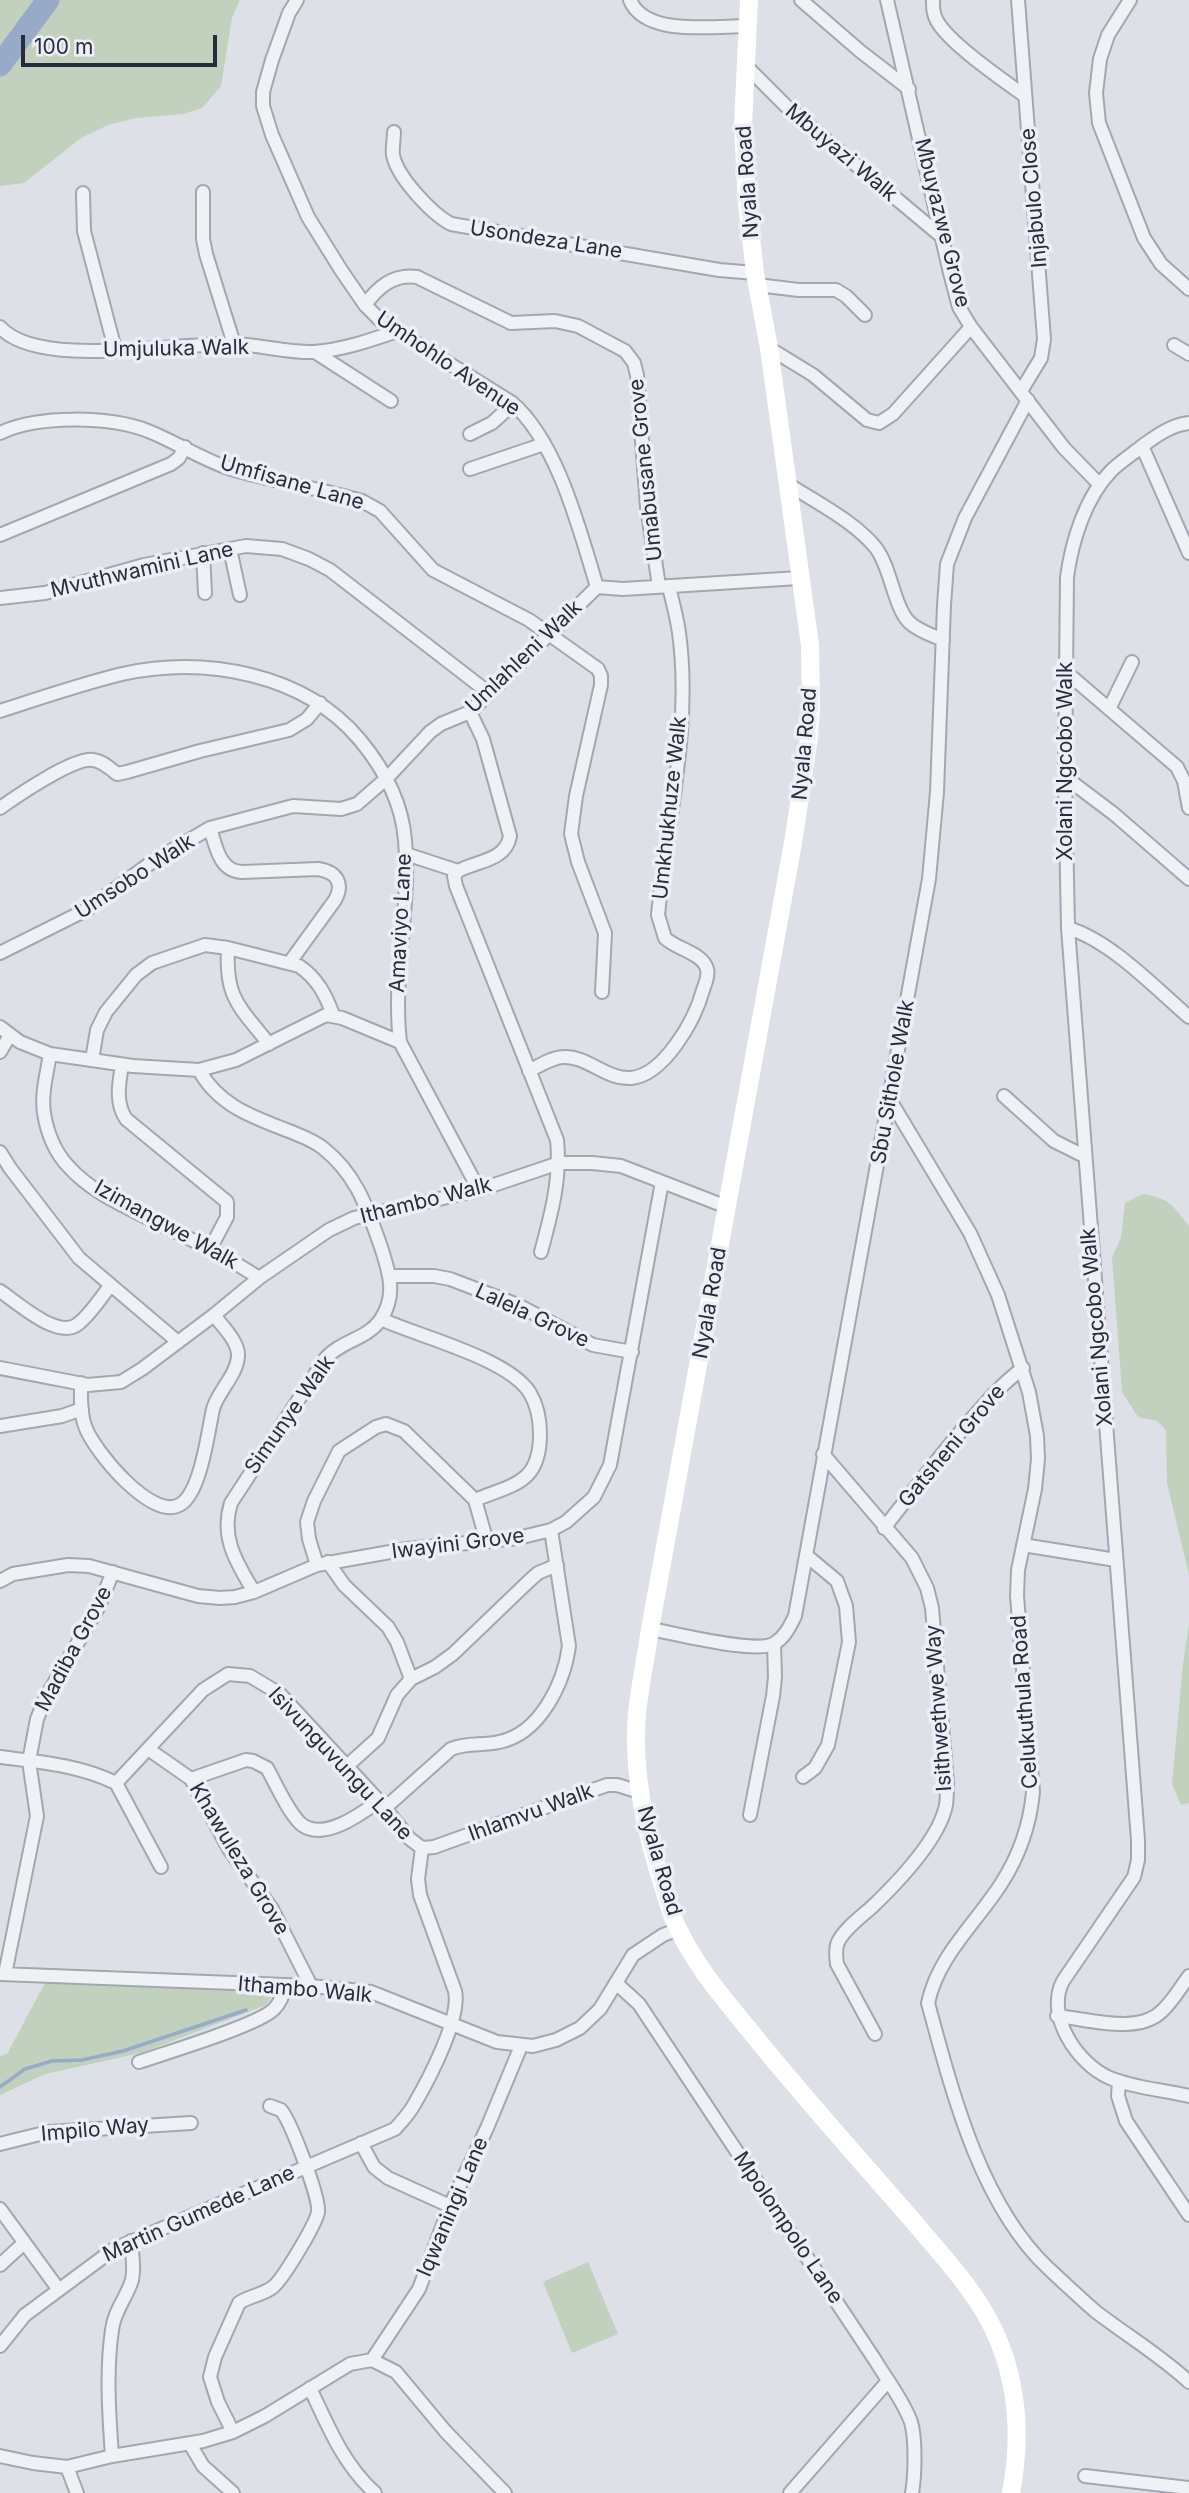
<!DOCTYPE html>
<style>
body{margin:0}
#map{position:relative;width:1189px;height:2493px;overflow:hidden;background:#dde0e7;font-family:Inter,sans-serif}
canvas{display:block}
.scale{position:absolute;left:21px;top:35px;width:196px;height:32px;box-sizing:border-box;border:4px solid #272d3e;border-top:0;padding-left:9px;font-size:21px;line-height:24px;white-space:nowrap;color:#272d3e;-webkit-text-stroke:5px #eceff5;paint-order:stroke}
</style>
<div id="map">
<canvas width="1189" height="2493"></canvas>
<div class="scale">100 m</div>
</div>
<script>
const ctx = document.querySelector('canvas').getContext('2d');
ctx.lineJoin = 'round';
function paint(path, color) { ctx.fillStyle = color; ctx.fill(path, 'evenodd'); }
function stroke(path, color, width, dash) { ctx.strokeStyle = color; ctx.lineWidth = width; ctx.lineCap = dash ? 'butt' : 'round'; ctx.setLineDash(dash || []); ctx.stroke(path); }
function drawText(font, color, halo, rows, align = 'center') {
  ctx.font = font + ' Inter,sans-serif'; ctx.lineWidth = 7; ctx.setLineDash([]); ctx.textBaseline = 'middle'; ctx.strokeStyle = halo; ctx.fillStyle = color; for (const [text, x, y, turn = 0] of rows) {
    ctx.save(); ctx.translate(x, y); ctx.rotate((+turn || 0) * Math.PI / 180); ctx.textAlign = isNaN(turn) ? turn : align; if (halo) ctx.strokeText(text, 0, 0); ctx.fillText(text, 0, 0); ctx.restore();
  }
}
paint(new Path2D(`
 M0,0H240L232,18L221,86L202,108L184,114L136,118L108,125L81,138L24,183L0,186Z
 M1143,1194C1170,1198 1173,1206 1189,1226V1575L1167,1483L1166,1430L1157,1421L1138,1417L1122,1392L1112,1257L1121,1238L1125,1203Z
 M1189,1624V1803L1181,1805L1172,1784L1183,1664Z
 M45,1983L275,1991L266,2005L141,2053L45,2074L0,2095V2056L7,2054Z
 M588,2262L618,2334L572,2353L543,2282Z`), '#c1d1be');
stroke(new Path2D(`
 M0,2087L25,2069L52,2061L82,2060L123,2051L246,2010`), '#97aac8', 3.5);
stroke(new Path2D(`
 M0,65L48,0`), '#97aac8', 23);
const street = new Path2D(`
 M297,0L289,13L272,60L263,92V106L272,135L308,217L341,270L365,305L381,321L511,402C557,440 580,531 597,587
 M630,0C645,37 714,26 747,26
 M801,0L860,51L909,89
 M887,0L950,273L959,307L971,327L1064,448L1100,485
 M933,0C933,8 933,14 937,21C950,44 1003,80 1025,96
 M1018,0L1044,339L1041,358L1021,391
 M1130,0L1108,35L1100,59L1096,93L1099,123L1144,238L1161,264L1189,289
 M745,65L789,109L941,236
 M394,132C394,139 392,148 393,155C397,177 432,214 451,224L719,270L755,273
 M203,192V239L206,254L234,344
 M83,193L84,231L115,349
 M757,285L799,290H836L846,296L865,315
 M365,305C378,287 393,274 417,277L511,323L555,321L578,326L625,351L634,363L637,375L647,507L659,586
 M0,327C38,370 179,342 235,344C261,345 288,353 314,352C343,350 371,340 397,331
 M1174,345L1189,354
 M769,348L813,375L867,420L879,423L893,414L971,327
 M315,352L391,401
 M1189,423C1172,425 1159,434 1145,444C1134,453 1121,461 1111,471C1085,498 1072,541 1067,577L1065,777L1068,928L1138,1840V1860L1134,1877L1063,1981C1045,2015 1077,2064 1110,2078C1134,2088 1164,2090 1189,2096
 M0,433C38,415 109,416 148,431C176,442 203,460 231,469C274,482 319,488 362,501L380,511L433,570L529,620L598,669L601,676V685L576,796L571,834L578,862L605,933L602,992
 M470,434L492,423L513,404
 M1142,446L1189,553
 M470,469L544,444
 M788,484C817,503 854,521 876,548C891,568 894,607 909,622C918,631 932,635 943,640
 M0,535L171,464L179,458L185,447
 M230,549L240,595
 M203,553L205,593
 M597,587L623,589L799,578
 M0,598L45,593L144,565L246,546L282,549L309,559L330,570L489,693
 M1066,672L1177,767L1184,781L1189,808
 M1109,709L1132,662
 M0,711C40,698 81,684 122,674C205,656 304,673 360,740C384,769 402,803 405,840C411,908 392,974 400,1042L479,1190
 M470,712L483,739L510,836C506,861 476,861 458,871L454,876L456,886L557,1140C561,1179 551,1215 541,1252
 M1065,777L1114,814L1189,879
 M0,808C17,796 74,757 93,760C102,761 110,768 117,774L127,772L200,751L289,730L307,719L320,703
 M210,828C216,846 219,871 242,872L318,869C337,872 344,883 335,900L290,962
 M406,854L458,871
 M1068,928C1111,941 1154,987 1189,1017
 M228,948C225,998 239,1006 269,1044
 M0,953L88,909L152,862L210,828L293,806L341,809L357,804L387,778L430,732L441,724L470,712L597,587
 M0,1027L20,1042L50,1054L133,1066L199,1070L236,1060L326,1015L342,1018L400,1042
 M0,1052L10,1035
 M50,1054C47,1073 41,1094 44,1113C47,1132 55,1152 68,1166C91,1192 124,1206 154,1221C190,1239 226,1256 259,1278
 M92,1060L97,1030L106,1012L136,975L152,963L205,945L228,948L299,966C317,978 326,995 333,1015
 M122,1065C119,1084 115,1102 126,1119L227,1202V1217L210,1249
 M199,1070C219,1106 253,1117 289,1131C301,1136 313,1140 323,1148C357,1175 367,1208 381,1247C389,1272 397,1295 381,1319C368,1339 340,1341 325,1359L231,1503C220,1538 237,1563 254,1592
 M529,1071C539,1066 552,1057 564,1057C587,1056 607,1080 631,1078C664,1075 695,1020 703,990C705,984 709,976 707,969C703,953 676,949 665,938L658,915C667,822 692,726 679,633C677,617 672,601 669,586
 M1004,1096L1054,1141L1084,1156
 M890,1100L970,1233L998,1295L1029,1392L1037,1436L1038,1459L1035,1489L1018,1570L1017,1596L1033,1792C1030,1825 1019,1856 1001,1884C976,1923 938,1956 928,2003C952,2091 980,2204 1048,2268C1063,2282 1079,2297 1095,2311C1126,2335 1160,2355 1189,2382
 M0,1152L10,1168L79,1258L178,1342
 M391,1276H434L450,1279L518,1305L593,1345L632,1352
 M0,1291C18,1303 58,1340 78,1324C91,1314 101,1297 111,1285
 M381,1319C420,1337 508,1358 530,1393C537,1405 540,1420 540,1434C540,1484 513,1484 475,1500
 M0,1368L88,1385L121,1382L142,1369L214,1315L259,1278L329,1230L354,1218L479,1190L559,1163H592L621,1166L727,1207
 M81,1383C81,1397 80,1413 85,1426C93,1450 153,1523 181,1504C201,1491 208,1432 213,1409C218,1391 237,1375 238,1356C239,1342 222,1326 214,1315
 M0,1426L62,1416L82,1409
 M823,1454L912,1558L927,1588L932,1608L947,1783C947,1790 947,1798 946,1805C939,1840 897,1883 872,1907C861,1917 845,1928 838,1942C835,1949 836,1957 837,1964L875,2034
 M884,1528C910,1495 935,1462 962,1430C981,1408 999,1386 1023,1368
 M1023,1545L1116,1560
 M328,1562L344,1585L388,1627L397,1642L411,1679
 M317,1565L309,1539L307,1522L314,1501L339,1451L376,1427L386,1424L404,1431L475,1500L487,1542
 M0,1581L13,1574L68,1565L89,1566L198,1596L220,1598L235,1597L254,1592L317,1565L407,1549L518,1538L551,1530L566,1522L594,1497L610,1465L662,1182
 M650,1629C674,1633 758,1655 775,1643C785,1637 790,1626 795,1616L929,879L937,792L944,605L947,564L965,518L1028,400
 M148,1749L191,1779L229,1849L272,1909L311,1986
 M0,1757C40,1762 79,1765 116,1783
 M347,1766L378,1738L397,1695L411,1679L435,1667L453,1654L529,1581L538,1573L557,1565
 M803,1777L815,1768L828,1745L849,1642L846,1606L837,1581L807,1556
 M191,1779L246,1760L253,1761L267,1768C276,1784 288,1812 301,1824C323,1842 361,1814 379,1801
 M116,1783L203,1690L228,1674L250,1676L280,1694L379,1801L410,1839L422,1848
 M116,1783L161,1867
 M385,1808L451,1749C467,1742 483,1746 499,1742C540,1734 564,1683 569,1646L551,1530
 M750,1815L773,1696L775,1677L774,1644
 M422,1848L434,1847L607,1785H617L640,1792
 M0,1974L311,1986L371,1992L497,2042L533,2046L556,2040L580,2028L600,2009L633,1955L663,1935L679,1929
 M5,1974L37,1816L29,1761L37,1719L46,1697L98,1608L113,1572
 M616,1983L639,2004L875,2360C887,2380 903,2400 911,2422C916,2439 915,2476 912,2493
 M1057,2016C1088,2019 1138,2035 1162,2011C1173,2001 1180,1988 1189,1976
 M139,2062C165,2053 259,2025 274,2009C281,2002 283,1994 286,1985
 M1119,2081L1118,2096L1126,2121L1189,2215
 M361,2143L374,2167L388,2178L450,2206
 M0,2144L48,2132L191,2123
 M0,2209L59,2290
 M0,2265L24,2243
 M0,2346L25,2315L114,2249L395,2129C402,2121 410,2113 415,2103C429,2079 461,2018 455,1991L420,1895L418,1879L422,1848
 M372,2360L419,2289L450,2206L487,2128L521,2046
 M310,2388C328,2426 343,2464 375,2493
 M233,2432L218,2402L210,2377L215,2357L239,2303C249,2296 263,2295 273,2287C283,2279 316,2224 318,2212C320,2198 291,2122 281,2110L270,2106
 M190,2444L203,2466L233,2493
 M0,2456L33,2463L67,2467L112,2456L203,2441L233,2432L265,2416L350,2364L372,2360L396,2372L446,2432L505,2493
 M112,2456C109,2414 106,2371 112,2330C114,2311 127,2297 132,2280C135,2267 132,2254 131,2241
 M67,2467L77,2493
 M1085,2476L1189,2488
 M790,2493L888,2381`);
stroke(street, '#a3a7b1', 16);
stroke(street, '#f0f1f5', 12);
stroke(new Path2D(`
 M749,0L743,125L747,203L755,273L769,348L810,645L811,707L809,737L793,843L650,1629C646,1657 640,1685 637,1713C632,1769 644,1826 661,1880C665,1893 669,1907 674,1920C693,1964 725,2000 755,2037C806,2100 861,2161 914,2222C944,2258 979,2294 997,2337C1019,2388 1021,2440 1011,2493`), '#fff', 18);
drawText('21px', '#272d3e', '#eceff5', [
 ["Mbuyazi Walk",841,153,40],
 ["Nyala Road",748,182,-94],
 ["Injabulo Close",1034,198,-95],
 ["Mbuyazwe Grove",942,223,76],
 ["Usondeza Lane",546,240,9],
 ["Umjuluka Walk",176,349,-1],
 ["Umhohlo Avenue",448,364,34],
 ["Umabusane Grove",646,470,-96],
 ["Umfisane Lane",292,483,16],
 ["Mvuthwamini Lane",142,570,-13],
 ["Umlahleni Walk",524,657,-44],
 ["Nyala Road",805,744,-85],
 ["Xolani Ngcobo Walk",1066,761,-90],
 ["Umkhukhuze Walk",670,808,-84],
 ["Umsobo Walk",135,877,-33],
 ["Amaviyo Lane",401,923,-87],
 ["Sbu Sithole Walk",893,1082,-80],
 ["Ithambo Walk",426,1201,-14],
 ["Izimangwe Walk",166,1225,29],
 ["Nyala Road",710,1303,-80],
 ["Lalela Grove",532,1316,25],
 ["Xolani Ngcobo Walk",1097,1327,-95],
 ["Simunye Walk",290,1415,-55],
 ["Gatsheni Grove",952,1446,-50],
 ["Iwayini Grove",458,1544,-7],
 ["Madiba Grove",74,1649,-62],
 ["Celukuthula Road",1025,1702,-94],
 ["Isithwethwe Way",939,1708,-94],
 ["Isivunguvungu Lane",340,1764,47],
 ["Ihlamvu Walk",531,1813,-20],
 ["Khawuleza Grove",239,1859,59],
 ["Nyala Road",659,1861,74],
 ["Ithambo Walk",305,1990,5],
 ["Impilo Way",95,2130,-5],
 ["Iqwaningi Lane",453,2207,-67],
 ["Martin Gumede Lane",199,2214,-24],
 ["Mpolompolo Lane",788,2228,56]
]);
</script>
